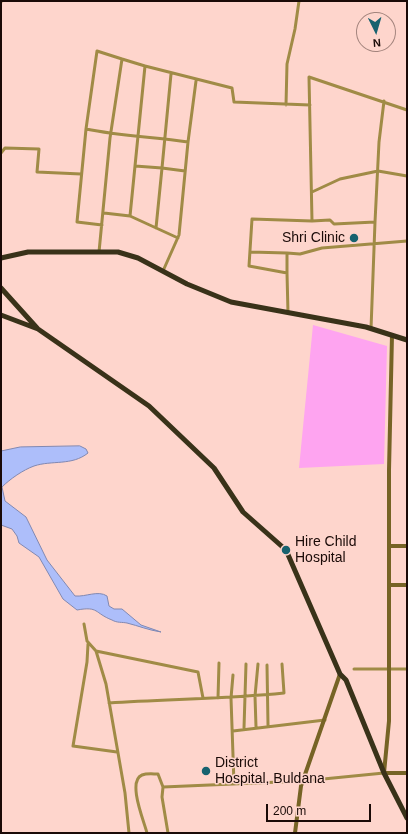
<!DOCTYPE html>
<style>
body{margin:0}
#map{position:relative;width:408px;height:834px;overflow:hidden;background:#fed5cc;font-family:Helvetica,sans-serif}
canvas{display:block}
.frame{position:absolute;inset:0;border:2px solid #1a0a07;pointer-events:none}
.north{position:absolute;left:356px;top:12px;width:40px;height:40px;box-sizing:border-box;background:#fed5cc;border:1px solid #a3847d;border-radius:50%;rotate:175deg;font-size:11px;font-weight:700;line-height:16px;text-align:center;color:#1a0a07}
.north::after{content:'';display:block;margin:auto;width:14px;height:18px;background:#17626f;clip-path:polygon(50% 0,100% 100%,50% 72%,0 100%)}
.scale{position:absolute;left:266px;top:804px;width:105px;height:18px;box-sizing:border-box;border:2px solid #1a0a07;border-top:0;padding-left:5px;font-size:12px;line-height:14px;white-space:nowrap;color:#1a0a07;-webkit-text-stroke:3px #fed5cc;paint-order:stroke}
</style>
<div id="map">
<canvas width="408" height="834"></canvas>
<div class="frame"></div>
<div class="north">N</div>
<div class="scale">200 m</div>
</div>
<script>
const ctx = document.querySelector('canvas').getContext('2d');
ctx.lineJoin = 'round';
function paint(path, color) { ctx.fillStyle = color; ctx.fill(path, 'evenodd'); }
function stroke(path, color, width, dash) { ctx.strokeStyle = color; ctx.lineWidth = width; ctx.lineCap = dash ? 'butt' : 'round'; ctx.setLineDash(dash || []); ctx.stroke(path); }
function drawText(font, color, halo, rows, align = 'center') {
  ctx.font = font + ' Helvetica,sans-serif'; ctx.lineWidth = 3; ctx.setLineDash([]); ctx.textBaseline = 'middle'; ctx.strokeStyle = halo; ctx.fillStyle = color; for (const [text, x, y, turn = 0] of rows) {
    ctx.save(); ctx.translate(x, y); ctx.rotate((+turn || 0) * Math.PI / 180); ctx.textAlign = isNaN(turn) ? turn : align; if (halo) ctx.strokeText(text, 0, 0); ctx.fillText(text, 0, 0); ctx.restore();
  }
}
paint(new Path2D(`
 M313,325L387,346L384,464L299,468Z`), '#fea4f0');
const water = new Path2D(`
 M80,446L86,449L88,453C72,466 52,460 34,466C23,470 10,479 2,487L5,501L26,517L47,560L75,596C86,597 98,590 107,596L109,606L114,609H122L141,625L161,632C148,630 139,626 127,623C122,622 117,623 112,620C94,613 99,606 77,610L63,599L39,557L19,543L17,536L12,529L1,525V451L20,447Z`);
paint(water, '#adbefa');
stroke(water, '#8188b1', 1);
stroke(new Path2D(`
 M1,2V1
 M122,59L145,66L130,216
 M145,66L232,88L234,102L310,105
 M286,105L287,64L295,29L299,1
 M86,129C120,136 154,137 188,142L179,235L163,271
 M188,142L196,81
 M1,153L5,148L39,149L37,172L81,174
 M135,166L162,168L171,74
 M312,192L340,179L378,171L407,176
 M104,213L130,216L178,238
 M375,222L379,142L384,101
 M156,228L162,168L185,171
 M99,252L110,138L122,59L97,51L86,129L77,222L102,225
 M250,252L287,253V273
 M287,253L300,254L322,248L407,241
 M288,313L287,273L249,266L252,219L312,221
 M371,329L375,222L334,224L330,220L312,221L309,77L407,110
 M84,624L87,641L96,651L198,672L203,698
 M88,644L87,662L73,746L117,752
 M96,651L106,684L125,793L129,833
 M267,665L268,725
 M354,669H407
 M233,675L231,698L234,784
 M218,698L219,663
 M109,703C167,699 226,699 284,693L282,664
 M256,727L255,696L258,664
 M244,728L246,664
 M233,731L325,720
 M163,787L303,781L384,773
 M147,833C144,821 127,781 142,775C147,773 153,774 158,774L163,787L162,797L168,833`), '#a08b46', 3);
stroke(new Path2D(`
 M392,335L389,470V721L384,773H407
 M389,546H407
 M389,585H407
 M295,833L301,786L340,674`), '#766325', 4);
stroke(new Path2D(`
 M1,258L28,252H118L138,258L187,284L231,302L366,327L407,340
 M1,288L37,328
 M1,315L38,329L149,406L214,468L243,512L286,550L340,674L346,680L384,773L407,818`), '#393219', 5);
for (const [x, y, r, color] of [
 [354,238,5,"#17626f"],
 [286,550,5,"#17626f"],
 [206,771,5,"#17626f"]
]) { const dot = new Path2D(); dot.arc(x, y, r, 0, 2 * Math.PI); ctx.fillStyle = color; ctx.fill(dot); stroke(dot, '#fed5cc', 1.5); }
drawText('14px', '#1a0a07', '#fed5cc', [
 ["Shri Clinic",345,238,"right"],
 ["Hire Child",295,542],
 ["Hospital",295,558],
 ["District",215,763],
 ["Hospital, Buldana",215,779]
], 'left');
</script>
